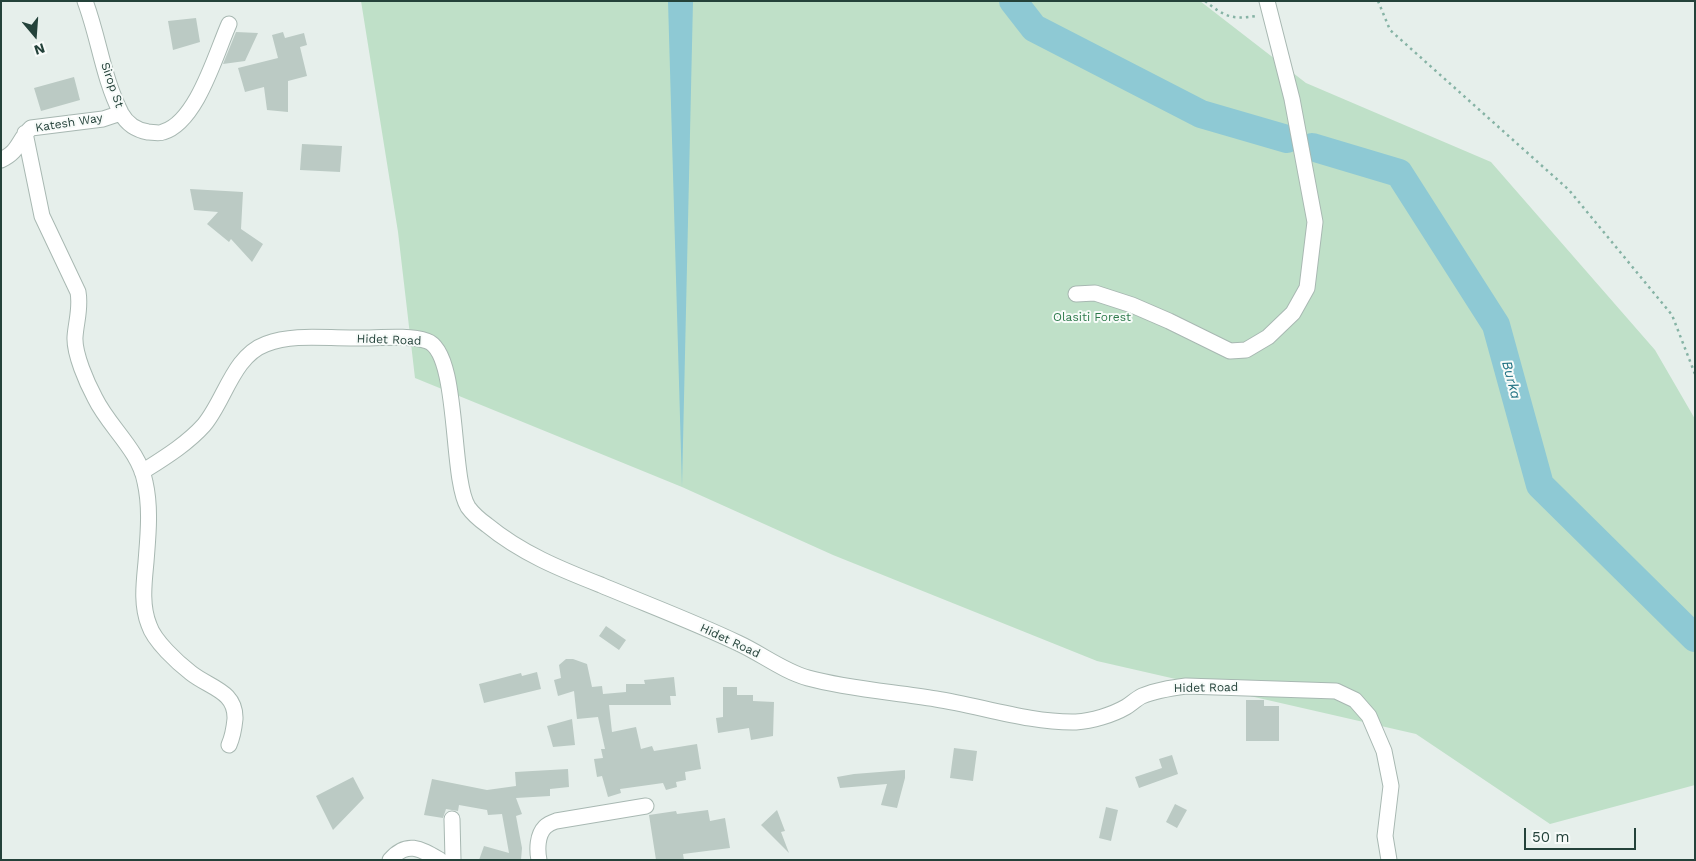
<!DOCTYPE html>
<style>
body{margin:0}
#map{position:relative;width:1696px;height:861px;overflow:hidden;background:#e6efeb;font-family:"Work Sans",sans-serif}
canvas{display:block}
.frame{position:absolute;inset:0;border:2px solid #24423a;pointer-events:none}
.north{position:absolute;left:10px;top:10px;width:50px;height:50px;-webkit-text-stroke:4px #f7fbf9;paint-order:stroke;rotate:162deg;font-size:14px;font-weight:700;line-height:20px;text-align:center;color:#24423a}
.north::after{content:'';display:block;margin:auto;width:18px;height:22px;background:#24423a;clip-path:polygon(50% 0,100% 100%,50% 72%,0 100%)}
.scale{position:absolute;left:1524px;top:828px;width:112px;height:22px;box-sizing:border-box;border:2px solid #24423a;border-top:0;padding-left:6px;font-size:15px;line-height:18px;white-space:nowrap;color:#24423a;-webkit-text-stroke:4px #f7fbf9;paint-order:stroke}
</style>
<div id="map">
<canvas width="1696" height="861"></canvas>
<div class="frame"></div>
<div class="north">N</div>
<div class="scale">50 m</div>
</div>
<script>
const ctx = document.querySelector('canvas').getContext('2d');
ctx.lineJoin = 'round';
function paint(path, color) { ctx.fillStyle = color; ctx.fill(path, 'evenodd'); }
function stroke(path, color, width, dash) { ctx.strokeStyle = color; ctx.lineWidth = width; ctx.lineCap = dash ? 'butt' : 'round'; ctx.setLineDash(dash || []); ctx.stroke(path); }
function drawText(font, color, halo, rows, align = 'center') {
  ctx.font = font + ' "Work Sans",sans-serif'; ctx.lineWidth = 4; ctx.setLineDash([]); ctx.textBaseline = 'middle'; ctx.strokeStyle = halo; ctx.fillStyle = color; for (const [text, x, y, turn = 0] of rows) {
    ctx.save(); ctx.translate(x, y); ctx.rotate((+turn || 0) * Math.PI / 180); ctx.textAlign = isNaN(turn) ? turn : align; if (halo) ctx.strokeText(text, 0, 0); ctx.fillText(text, 0, 0); ctx.restore();
  }
}
paint(new Path2D(`
 M361,1H1200L1306,83L1491,162L1655,350L1695,419V785L1550,824L1416,734L1097,661L833,555L682,487L415,378L398,232Z`), '#bfe0c8');
paint(new Path2D(`
 M668,1H693L682,487Z`), '#8ec9d4');
stroke(new Path2D(`
 M1013,1L1034,28L1201,114L1287,139
 M1312,147L1399,173L1496,325L1540,485L1695,638`), '#8ec9d4', 28);
paint(new Path2D(`
 M196,18L200,42L173,50L168,21Z
 M236,32L258,33L245,61L223,64Z
 M283,32L285,38L304,33L307,45L300,47L307,76L288,81V112L267,110L264,87L245,92L238,68L278,58L272,35Z
 M74,77L80,100L41,111L34,88Z
 M302,144L342,146L340,172L300,170Z
 M190,189L243,192L241,229L263,244L252,262L231,239L229,242L207,224L218,212L194,210Z
 M606,626L626,640L619,650L599,636Z
 M566,659H573L587,664L592,687L602,686L603,694L626,692V684H645L644,680L674,677L676,696H670L671,705H609L612,732L636,727L641,749L652,746L654,751L697,744L701,769L685,772L686,780L676,782L677,787L666,790L663,783L620,789L621,793L608,797L602,776L597,777L594,759L603,758L601,749H605L598,717L577,719L574,691L558,696L554,680L561,678L559,665Z
 M537,672L541,689L484,703L479,684L521,673L522,676Z
 M723,687H737V695H753V701L774,702L773,736L751,740L749,728L718,733L716,718L723,717Z
 M1246,700H1264V706H1279V741H1246Z
 M572,719L575,745L553,747L547,726Z
 M954,748L977,751L973,781L950,778Z
 M1172,755L1178,774L1139,788L1135,777L1162,768L1159,759Z
 M568,769L569,787L550,789V796L516,798L522,814L516,816L522,848L521,860H479L484,846L509,853L502,814L488,815L487,810L459,805L458,811L446,809L443,818L424,815L432,779L487,790L516,786L515,772Z
 M905,770V778L897,808L881,805L887,784L840,788L837,777L854,774Z
 M353,777L364,798L333,830L316,796Z
 M1175,804L1187,810L1177,828L1166,822Z
 M1106,807L1118,810L1111,841L1099,838Z
 M708,810L710,821L725,818L730,848L683,854L684,860H656L649,815L676,811L677,814Z
 M777,810L785,831L781,832L789,853L761,825Z`), '#bbcac4');
const minor = new Path2D(`
 M85,1C99,38 103,78 121,113C127,124 136,130 148,132C152,132 159,134 163,132C197,122 216,53 229,24
 M25,133L42,216L78,292C81,308 76,322 75,337C74,354 87,383 95,398C109,427 139,450 145,482C151,508 148,536 146,562C144,583 141,605 149,625C154,641 178,663 191,673C210,688 236,691 235,719C234,729 233,736 229,745
 M1,160C20,151 17,141 31,128L103,119L121,113
 M1076,294L1095,293L1132,305L1169,321L1230,351L1246,350L1268,337L1293,313L1307,288L1315,222L1292,99L1267,1
 M142,472C164,458 187,444 204,425C225,400 233,356 266,344C292,334 322,338 350,338C373,339 406,334 427,341C460,352 450,478 468,507C473,514 480,520 487,525C521,553 560,569 601,585C646,604 694,622 738,643C762,654 783,671 808,678C848,689 894,692 936,699C981,706 1030,723 1076,722C1092,721 1112,715 1126,707C1131,704 1136,699 1142,696C1156,690 1171,688 1186,686L1336,691L1355,700L1369,716L1384,751L1391,786L1385,836L1389,860
 M452,819L453,860
 M390,860C407,840 421,849 440,860
 M539,860C537,850 537,835 545,827C548,824 553,822 556,821L646,806`);
stroke(minor, '#a8b8b2', 17);
stroke(new Path2D(`
 M1205,1C1224,16 1231,20 1256,16
 M1378,1L1390,30L1569,190L1672,315L1695,374`), '#86b3a5', 2.5, [2.5, 4]);
stroke(minor, '#fff', 15);
drawText('12px', '#24423a', '#f7fbf9', [
 ["Sirop St",112,85,71],
 ["Katesh Way",69,123,-9],
 ["Hidet Road",389,340,2],
 ["Hidet Road",730,641,25],
 ["Hidet Road",1206,688,-1]
]);
drawText('12px', '#2d7a4b', '#f7fbf9', [
 ["Olasiti Forest",1092,317]
]);
drawText('italic 14px', '#1c6f80', '#f7fbf9', [
 ["Burka",1511,380,75]
]);
</script>
